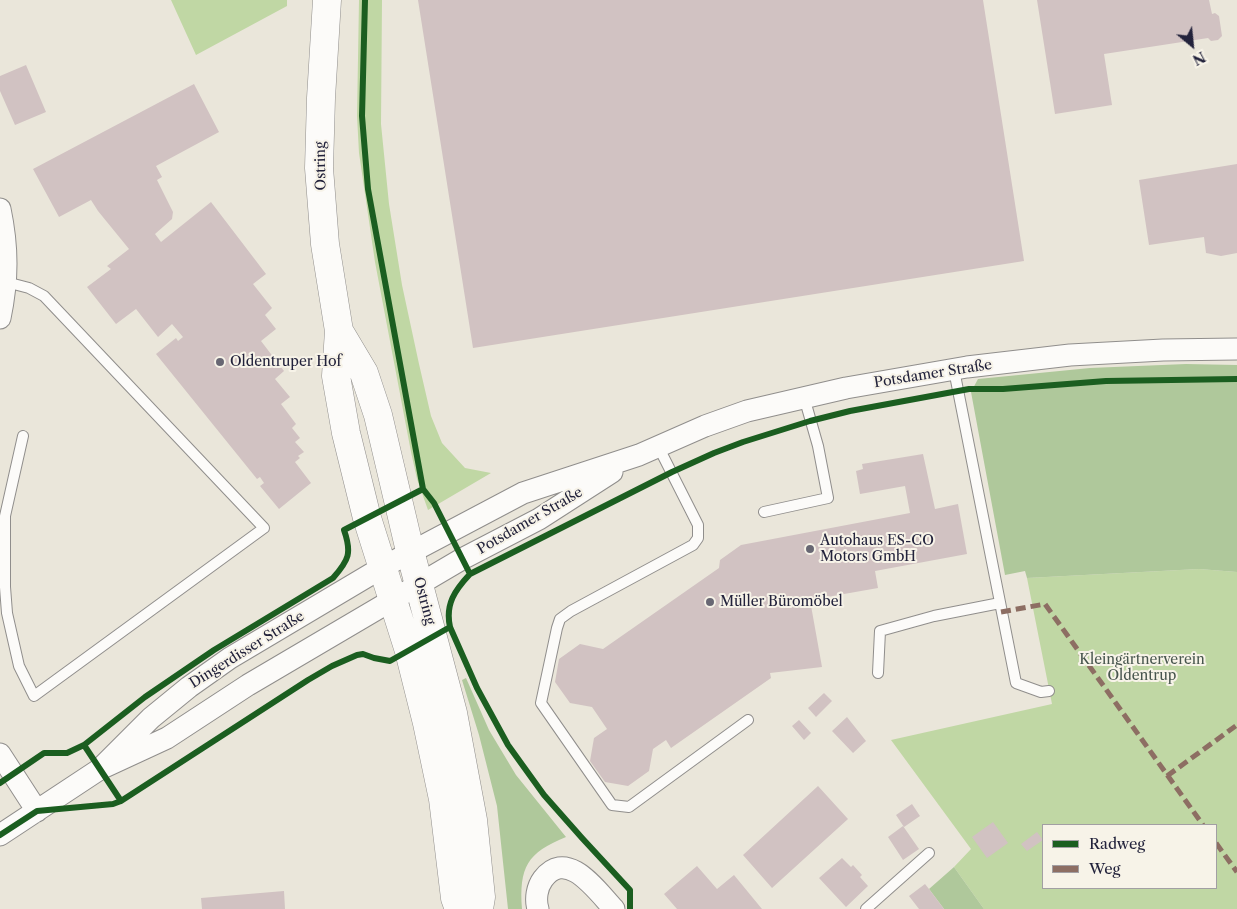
<!DOCTYPE html>
<meta charset="utf-8">
<style>
body{margin:0}
#map{position:relative;width:1237px;height:909px;overflow:hidden;background:#eae6da;font-family:"Libre Caslon Text",serif}
canvas{display:block}
.legend{position:absolute;left:1042px;top:824px;width:175px;height:65px;box-sizing:border-box;background:#f7f3e8;border:1px solid #a29fa3;margin:0;padding:6px 9px;list-style:none;font-size:15px;color:#22223b}
.legend li{display:flex;align-items:center;gap:10px;height:25px}
.legend b{width:25px;border:1px solid #a29fa3}
.north{position:absolute;left:1167px;top:20px;width:50px;height:50px;-webkit-text-stroke:4px #f7f3e8;paint-order:stroke;rotate:152deg;font-size:14px;font-weight:700;line-height:20px;text-align:center;color:#22223b}
.north::after{content:'';display:block;margin:auto;width:18px;height:22px;background:#22223b;clip-path:polygon(50% 0,100% 100%,50% 72%,0 100%)}
</style>
<div id="map">
<canvas width="1237" height="909"></canvas>
<ul class="legend">
<li><b style="height:6px;background:#1b5e20"></b>Radweg</li>
<li><b style="height:6px;background:#8d6e63"></b>Weg</li>
</ul>
<div class="north">N</div>
</div>
<script>
const ctx = document.querySelector('canvas').getContext('2d');
ctx.lineJoin = 'round';
function paint(path, color) { ctx.fillStyle = color; ctx.fill(path, 'evenodd'); }
function stroke(path, color, width, dash) { ctx.strokeStyle = color; ctx.lineWidth = width; ctx.lineCap = dash ? 'butt' : 'round'; ctx.setLineDash(dash || []); ctx.stroke(path); }
function drawText(font, color, halo, rows, align = 'center') {
  ctx.font = font + ' "Libre Caslon Text",serif'; ctx.lineWidth = 4; ctx.setLineDash([]); ctx.textBaseline = 'middle'; ctx.strokeStyle = halo; ctx.fillStyle = color; for (const [text, x, y, turn = 0] of rows) {
    ctx.save(); ctx.translate(x, y); ctx.rotate((+turn || 0) * Math.PI / 180); ctx.textAlign = isNaN(turn) ? turn : align; if (halo) ctx.strokeText(text, 0, 0); ctx.fillText(text, 0, 0); ctx.restore();
  }
}
paint(new Path2D(`
 M171,0H287V6L196,55Z
 M359,0H382L381,124L389,204L402,285L419,364L431,416L442,443L465,468L491,473L428,510L417,479L411,452L375,262L359,153L357,116Z
 M1199,569L1237,572V909H984L954,867L971,849L891,740L1052,704L1027,578ZM1043,825H1216V888H1043Z`), '#c0d7a4');
paint(new Path2D(`
 M1186,364L1237,365V572L1199,569L1027,578L1025,571L1005,575L971,392L978,379L1090,368Z
 M466,678L489,730L516,775L566,837C527,853 519,867 522,909H508L497,806L479,735L462,680Z
 M954,867L984,909H944L929,889Z`), '#afc89b');
paint(new Path2D(`
 M418,0H983L1024,261L473,348Z
 M1037,0H1209L1212,14L1215,13L1219,16L1222,36L1218,40L1211,41L1208,38L1104,54L1112,105L1055,114Z
 M26,65L46,112L15,125L0,91V76Z
 M194,84L219,132L156,166L162,177L157,180L173,212L172,219L155,234L161,242L211,202L266,274L253,284L272,308L265,315L276,329L261,341L284,371L275,379L290,397L281,404L296,424L292,428L300,438L295,442L304,452L298,456L300,458L295,462L311,483L279,509L260,486L264,483L260,477L257,479L156,354L176,338L178,341L183,337L172,324L158,337L136,309L116,324L87,287L111,269L107,266L129,249L98,211L91,200L59,217L33,169Z
 M1237,164V253L1221,256L1206,253L1204,237L1149,245L1139,180Z
 M923,454L935,509L958,504L967,554L875,571L878,588L810,600L822,667L770,673L771,678L671,748L666,740L653,749L649,771L628,786L605,782L590,761L594,738L607,729L592,707L570,703L555,682L559,659L580,644L603,649L719,568L720,560L741,545L910,513L905,486L860,494L856,471L863,469L862,464Z
 M824,693L832,701L816,717L808,708Z
 M847,717L866,741L853,753L832,731Z
 M799,720L811,733L804,740L792,726Z
 M818,786L848,819L772,888L743,855Z
 M912,804L920,816L904,827L896,815Z
 M993,822L1008,843L987,858L972,837Z
 M903,826L919,849L903,860L888,837Z
 M1037,832L1043,840L1027,851L1021,844Z
 M842,858L851,867L853,865L862,875L860,877L868,886L846,907L819,878Z
 M697,866L717,889L734,875L762,909H677L664,894Z
 M925,884L929,889L944,909H919L909,896Z
 M284,891L285,909H202L201,898Z`), '#d1c2c2');
const lane = new Path2D(`
 M6,282L29,288L44,296L264,528L34,696L19,666L7,613L5,587V516L23,436
 M954,370L1016,683L1041,692L1049,691
 M658,446L698,525V538L693,545L571,611L560,619L557,628L541,703L612,805L629,807L748,720
 M764,512L828,498L818,446L804,397
 M878,673L880,631L934,616L1000,603
 M866,909L929,853`);
const street = new Path2D(`
 M0,209C8,247 8,280 0,318
 M0,754L37,811
 M100,769L151,718L189,687L230,658L383,567L523,493L639,455L705,426L747,411L846,388L967,367L1070,355L1163,350L1237,349
 M0,835L100,769L167,738L248,685L462,559L539,519L612,472
 M538,909C535,899 537,887 543,879C567,847 597,891 614,909`);
const secondary = new Path2D(`
 M327,0L321,98L319,168L325,244L339,331L336,376L346,433L367,518L409,651L427,723L443,799L455,898L459,909
 M339,331L364,373L378,415L410,551L453,713L473,820L481,897L479,909`);
stroke(lane, '#908e8c', 12);
stroke(street, '#908e8c', 23);
stroke(secondary, '#908e8c', 29);
stroke(lane, '#fcfbf9', 10);
stroke(street, '#fcfbf9', 21);
stroke(secondary, '#fcfbf9', 28);
stroke(new Path2D(`
 M1001,612L1045,604L1203,825
 M1167,776L1237,725
 M1216,843L1237,872`), '#8d6e63', 5, [10, 5]);
stroke(new Path2D(`
 M365,0L362,116L368,189L423,489L434,503L470,574
 M84,745L121,801
 M0,783L44,753H67L84,745L145,697L214,650L333,578C349,560 352,553 344,530L423,489
 M0,835L37,811L113,804L121,801L308,680L332,666L357,655L363,654L374,658L390,661L450,627
 M630,909V890L582,838L544,795L508,745L477,688L450,627C445,604 455,590 470,574L672,472L714,453L743,442L810,421L850,411L969,389H1003L1106,381L1237,379`), '#1b5e20', 6);
for (const [x, y, r, color] of [
 [220,362,5,"#686773"],
 [810,549,5,"#686773"],
 [710,602,5,"#686773"]
]) { const dot = new Path2D(); dot.arc(x, y, r, 0, 2 * Math.PI); ctx.fillStyle = color; ctx.fill(dot); stroke(dot, '#f7f3e8', 2); }
drawText('14px', '#22223b', '#f7f3e8', [
 ["Ostring",321,166,-91],
 ["Potsdamer Straße",933,374,-9],
 ["Potsdamer Straße",530,521,-30],
 ["Ostring",424,601,75],
 ["Dingerdisser Straße",247,650,-32]
]);
drawText('14px', '#22223b', '#f7f3e8', [
 ["Oldentruper Hof",230,362],
 ["Autohaus ES-CO",820,541],
 ["Motors GmbH",820,557],
 ["Müller Büromöbel",720,602]
], 'left');
drawText('14px', '#47554d', '#f7f3e8', [
 ["Kleingärtnerverein",1142,660],
 ["Oldentrup",1142,676]
]);
</script>
